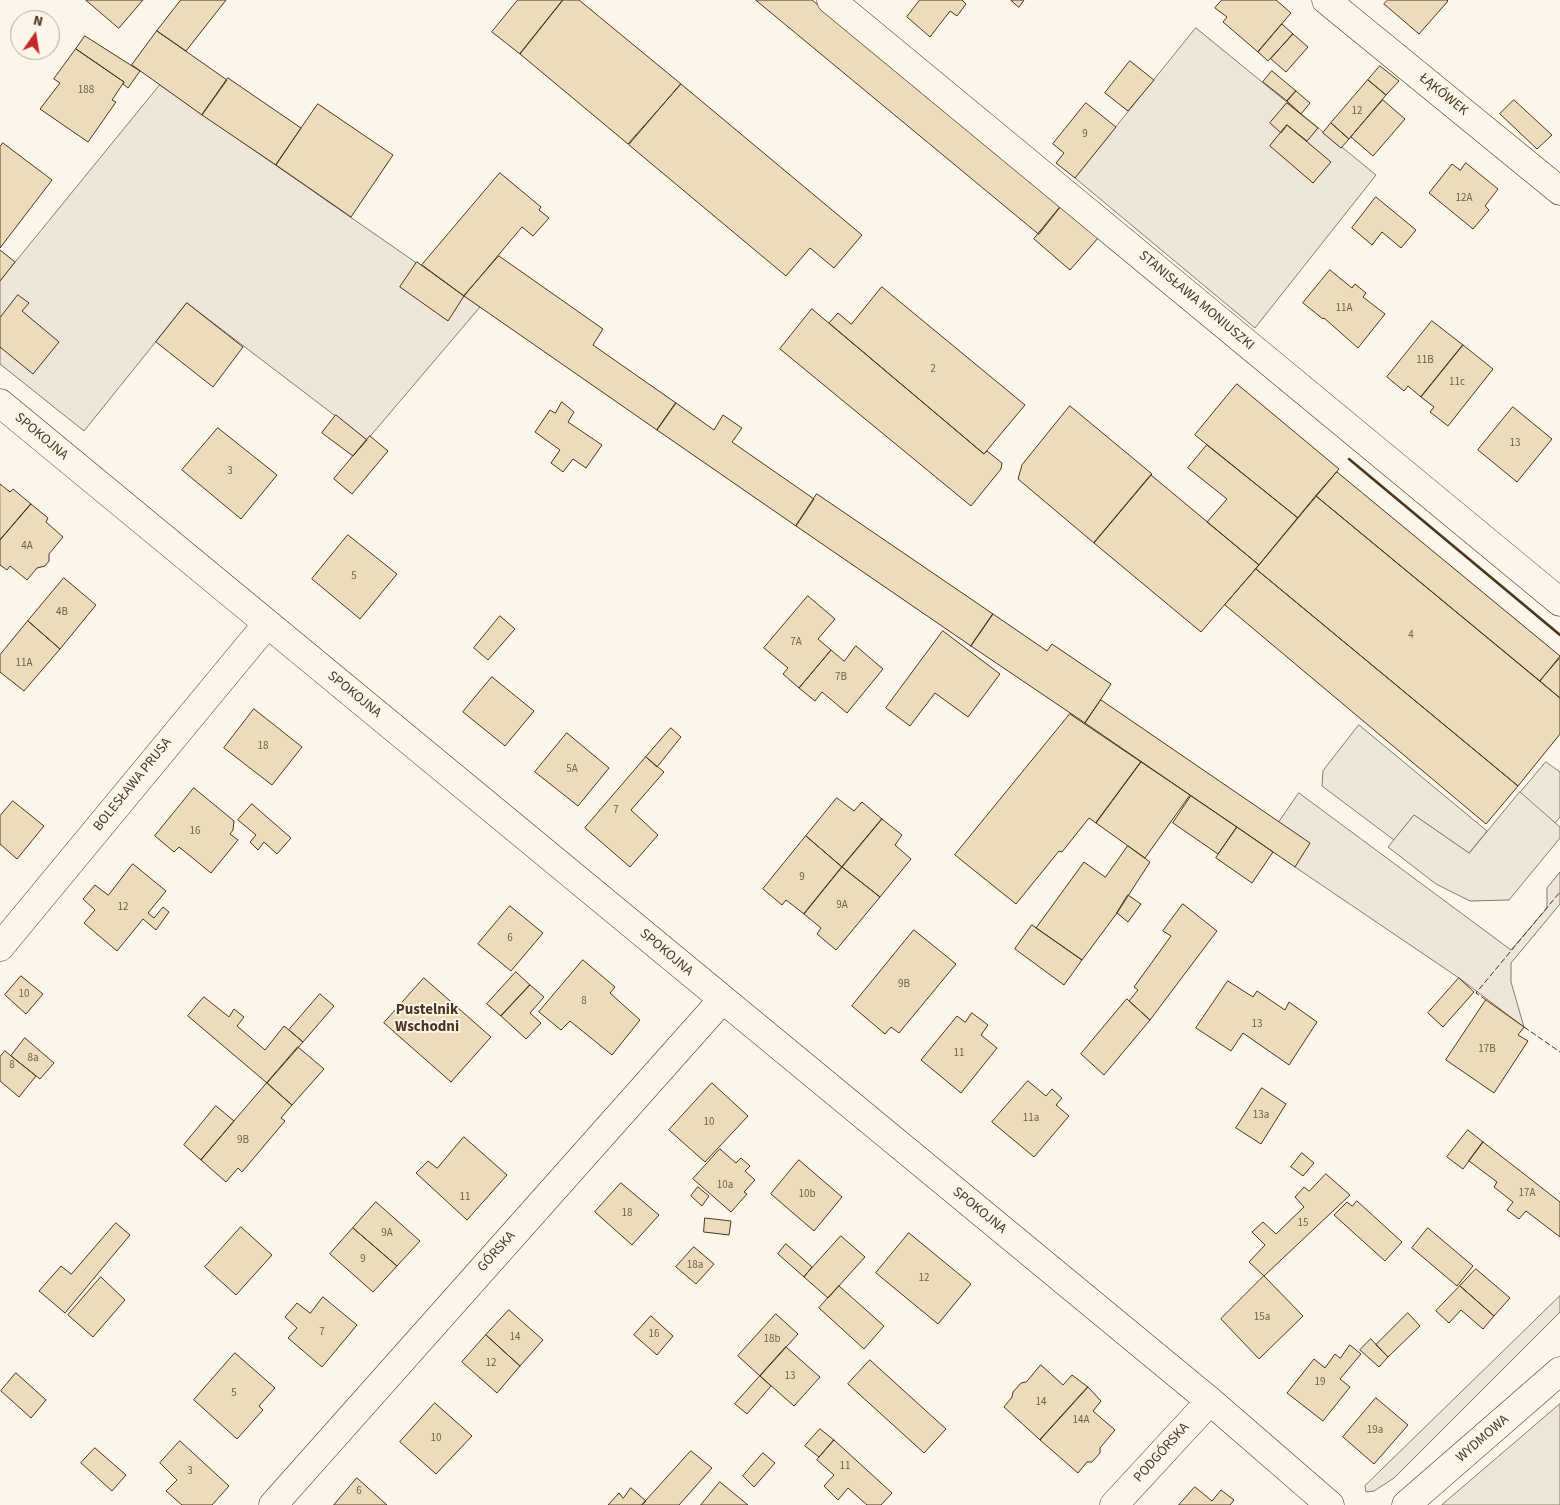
<!DOCTYPE html>
<meta charset="utf-8">
<style>
body{margin:0}
#map{position:relative;width:1560px;height:1505px;overflow:hidden;background:#fbf6e9;font-family:"Source Sans 3",sans-serif}
canvas{display:block}
.north{position:absolute;left:10px;top:10px;width:50px;height:50px;box-sizing:border-box;background:#fbf6e9;border:1px solid #b4a999;border-radius:50%;rotate:13deg;font-size:14px;font-weight:700;line-height:20px;text-align:center;color:#4a3520}
.north::after{content:'';display:block;margin:auto;width:18px;height:22px;background:#c62828;clip-path:polygon(50% 0,100% 100%,50% 72%,0 100%)}
</style>
<div id="map">
<canvas width="1560" height="1505"></canvas>
<div class="north">N</div>
</div>
<script>
const ctx = document.querySelector('canvas').getContext('2d');
ctx.lineJoin = 'round';
function paint(path, color) { ctx.fillStyle = color; ctx.fill(path, 'evenodd'); }
function stroke(path, color, width, dash) { ctx.strokeStyle = color; ctx.lineWidth = width; ctx.lineCap = dash ? 'butt' : 'round'; ctx.setLineDash(dash || []); ctx.stroke(path); }
function drawText(font, color, halo, rows, align = 'center') {
  ctx.font = font + ' "Source Sans 3",sans-serif'; ctx.lineWidth = 4; ctx.setLineDash([]); ctx.textBaseline = 'middle'; ctx.strokeStyle = halo; ctx.fillStyle = color; for (const [text, x, y, turn = 0] of rows) {
    ctx.save(); ctx.translate(x, y); ctx.rotate((+turn || 0) * Math.PI / 180); ctx.textAlign = isNaN(turn) ? turn : align; if (halo) ctx.strokeText(text, 0, 0); ctx.fillText(text, 0, 0); ctx.restore();
  }
}
const green = new Path2D(`
 M1196,28L1376,175L1255,328L1075,178Z
 M160,85L480,307L367,440L187,303L84,431L0,364V281Z
 M1359,725L1487,831L1469,853L1414,815L1394,840L1322,786L1323,771Z
 M1546,762L1560,772V817L1555,823L1520,793Z
 M1299,793L1511,950L1547,908V888L1560,872V904L1511,963V982L1524,1027L1459,978L1295,867L1279,822Z
 M1560,1296V1312L1394,1478L1374,1491L1366,1492L1365,1486Z
 M1560,1404V1505H1442Z`);
paint(green, '#ede6d9');
stroke(green, '#887966', 1);
const parking = new Path2D(`
 M1520,792L1560,827V838L1509,900L1470,901L1436,884L1388,847L1414,815L1469,853Z`);
paint(parking, '#ede7d9');
stroke(parking, '#887966', 1);
const building = new Path2D(`
 M86,0H143L119,28Z
 M181,0H226L186,51L157,31Z
 M518,0H563L520,54L492,32Z
 M563,0H579L681,84L628,144L520,54Z
 M756,0H812L1061,206L1039,234Z
 M920,0H962L966,4L957,16L950,11L930,37L907,17Z
 M1011,0H1024L1019,7Z
 M1222,0H1276L1291,13L1258,52L1223,22L1227,17L1215,8Z
 M1388,0H1447L1448,1L1419,34L1384,4Z
 M1282,24L1293,34L1268,61L1258,52Z
 M157,31L227,80L202,115L132,65Z
 M1293,34L1308,47L1286,72L1271,59Z
 M85,36L140,71L128,88L123,84L124,82L76,49Z
 M76,49L124,82L112,100L116,102L88,142L40,109L60,83L54,79Z
 M1130,61L1154,80L1128,111L1105,93Z
 M1380,66L1399,81L1386,95L1368,80Z
 M1272,71L1296,91L1287,101L1263,82Z
 M228,78L301,128L276,165L202,115Z
 M1368,80L1386,95L1349,139L1331,123Z
 M681,84L862,235L834,268L810,248L786,276L629,145Z
 M1296,91L1310,103L1301,114L1287,101Z
 M1383,100L1405,119L1373,156L1351,137Z
 M1514,100L1552,135L1537,149L1500,114Z
 M1086,103L1116,127L1075,178L1056,163L1064,153L1053,144Z
 M1287,103L1318,128L1307,141L1287,125L1281,133L1270,123Z
 M318,104L393,155L351,217L276,165Z
 M1331,123L1349,139L1341,148L1323,133Z
 M1287,125L1331,162L1313,183L1270,146Z
 M3,143L52,180L0,248V147Z
 M1466,163L1498,189L1485,206L1489,210L1473,229L1429,193L1452,164L1460,170Z
 M500,173L541,207L539,210L549,218L533,236L522,227L464,296L422,265Z
 M1376,197L1416,230L1401,248L1382,232L1372,245L1352,228Z
 M1061,206L1099,237L1070,270L1034,239Z
 M0,250L15,262L0,281Z
 M499,256L603,329L593,345L676,403L657,430L464,296Z
 M417,262L464,296L448,321L400,287Z
 M1330,270L1352,288L1355,284L1366,293L1363,297L1385,314L1358,348L1324,318L1323,319L1303,303Z
 M882,287L1025,405L984,454L829,323L838,313L851,324Z
 M18,295L29,303L22,311L59,342L33,374L0,347V318Z
 M187,303L243,347L213,387L156,342Z
 M812,309L984,454L987,451L1002,463L1001,469L971,506L780,349Z
 M1432,321L1463,345L1421,397L1408,386L1404,391L1387,377Z
 M1463,345L1493,369L1448,426L1430,412L1434,407L1421,397Z
 M1237,384L1339,469L1298,518L1195,435Z
 M562,402L574,412L568,422L602,445L586,468L573,459L563,472L551,463L560,450L535,432L550,410L555,413Z
 M676,403L714,430L723,415L742,428L732,442L814,499L796,526L657,430Z
 M1070,406L1152,474L1094,543L1018,479L1022,465Z
 M1513,407L1552,439L1517,482L1478,450Z
 M336,415L367,440L353,456L322,433Z
 M218,428L277,475L241,519L182,470Z
 M370,436L388,451L352,494L334,479Z
 M1207,445L1298,518L1259,565L1207,522L1227,499L1188,468Z
 M1337,472L1560,656L1540,681L1316,496Z
 M1151,475L1259,565L1201,632L1094,543Z
 M0,484L10,492L13,489L31,504L0,540Z
 M817,494L993,614L971,646L796,526Z
 M1316,496L1560,698V734L1518,786L1256,569Z
 M31,504L48,518L46,522L63,537L49,554V561L45,566L37,568L27,580L10,566L7,570L0,565V540Z
 M348,535L397,574L360,619L312,579Z
 M1256,569L1518,786L1486,824L1225,605Z
 M64,578L96,605L60,649L28,621Z
 M808,596L835,619L818,639L831,650L799,688L783,674L788,668L764,648Z
 M993,614L1047,651L1052,644L1111,684L1085,723L971,646Z
 M500,616L515,629L488,660L474,648Z
 M28,621L60,649L24,691L0,672V655Z
 M943,631L1000,674L968,717L935,693L910,726L886,708Z
 M856,646L883,669L847,713L822,692L815,701L799,688L831,650L844,661Z
 M1560,658V698L1540,681Z
 M492,677L534,711L505,746L463,712Z
 M1101,700L1310,843L1295,867L1085,723Z
 M254,709L302,747L272,785L224,748Z
 M1070,714L1141,762L1096,823L1089,818L1062,852L1059,851L1016,904L955,855Z
 M671,728L681,737L657,767L646,757Z
 M567,733L609,768L578,806L535,772Z
 M646,757L664,772L631,810L658,835L630,867L585,828Z
 M1141,762L1190,795L1145,858L1096,823Z
 M194,788L234,821L233,830L230,834L238,840L211,873L179,847L174,852L155,836Z
 M1191,796L1237,827L1218,854L1173,823Z
 M837,798L854,811L862,802L882,819L842,867L806,836Z
 M13,801L44,826L17,859L0,844V816Z
 M252,804L291,838L277,854L264,842L258,850L250,842L256,835L238,820Z
 M882,819L902,835L895,845L911,859L880,897L842,867Z
 M1237,827L1273,852L1252,883L1216,858Z
 M806,836L842,867L804,914L786,900L782,905L763,889Z
 M1128,846L1150,862L1117,913L1082,960L1036,928L1084,862L1105,877Z
 M133,864L166,891L148,913L154,918L163,907L169,912L156,930L143,919L117,951L84,923L95,910L83,899L95,885L108,895Z
 M842,867L880,897L836,950L817,934L821,928L804,914Z
 M1128,895L1141,904L1128,922L1117,913Z
 M1183,904L1217,931L1150,1020L1129,1001L1138,990L1134,987L1171,936L1163,931Z
 M510,906L543,933L511,971L478,944Z
 M1032,925L1082,960L1064,985L1015,949Z
 M914,930L956,964L899,1033L891,1027L885,1034L852,1006Z
 M583,960L615,987L610,993L640,1020L612,1055L570,1021L561,1030L539,1012Z
 M516,972L530,985L501,1016L487,1004Z
 M21,976L43,994L26,1014L5,995Z
 M424,978L491,1037L451,1082L384,1023Z
 M1459,978L1474,992L1443,1027L1428,1013Z
 M1228,981L1253,997L1257,991L1285,1010L1289,1002L1317,1022L1289,1065L1243,1033L1231,1051L1196,1028Z
 M530,985L544,997L530,1013L541,1023L526,1039L501,1016Z
 M320,994L334,1006L303,1042L289,1030Z
 M204,997L229,1017L234,1009L244,1017L237,1026L265,1050L284,1026L303,1042L267,1083L188,1016Z
 M1127,999L1150,1020L1104,1075L1081,1054Z
 M1486,1000L1524,1027L1518,1035L1528,1041L1494,1093L1446,1060Z
 M972,1013L988,1025L981,1035L997,1048L961,1093L921,1060L957,1016L965,1022Z
 M25,1038L54,1063L40,1079L11,1056Z
 M298,1047L324,1069L292,1105L267,1083Z
 M5,1051L36,1076L19,1097L0,1081V1057Z
 M1028,1081L1046,1096L1052,1089L1062,1098L1056,1105L1069,1116L1034,1157L992,1122Z
 M267,1083L292,1105L281,1118L285,1121L242,1172L238,1168L226,1182L201,1160Z
 M712,1083L748,1116L705,1162L669,1130Z
 M1262,1088L1286,1104L1261,1144L1236,1128Z
 M216,1106L234,1121L201,1160L184,1145Z
 M1468,1130L1483,1142L1463,1169L1447,1157Z
 M464,1137L507,1175L467,1220L416,1173L428,1161L437,1168Z
 M1483,1142L1560,1202V1237L1526,1211L1519,1219L1507,1210L1513,1202L1494,1187L1497,1182L1469,1161Z
 M720,1149L736,1163L741,1158L750,1166L745,1171L755,1180L744,1192L747,1194L731,1212L693,1179Z
 M1302,1153L1314,1163L1303,1176L1291,1167Z
 M799,1160L842,1197L814,1231L771,1194Z
 M1326,1174L1350,1195L1264,1276L1249,1262L1265,1245L1252,1232L1263,1222L1276,1234L1304,1207L1295,1197L1304,1187L1309,1191Z
 M621,1183L659,1215L632,1245L595,1212Z
 M698,1187L709,1196L702,1206L691,1196Z
 M1357,1201L1402,1242L1385,1261L1334,1215L1347,1202L1352,1206Z
 M376,1202L420,1241L397,1266L353,1228Z
 M705,1218L731,1221L729,1235L704,1232Z
 M116,1223L130,1235L65,1313L39,1291L61,1266L71,1274Z
 M241,1227L272,1255L236,1295L205,1267Z
 M353,1228L397,1266L373,1292L330,1254Z
 M1428,1228L1473,1266L1457,1286L1412,1248Z
 M909,1233L971,1284L938,1324L876,1273Z
 M841,1236L865,1257L828,1298L804,1277Z
 M786,1244L812,1267L804,1277L778,1254Z
 M694,1247L714,1264L696,1284L676,1267Z
 M1476,1269L1510,1298L1494,1316L1460,1286Z
 M1264,1276L1303,1316L1259,1359L1221,1319Z
 M101,1277L125,1300L93,1337L68,1315Z
 M839,1286L884,1326L864,1349L819,1308Z
 M1460,1286L1494,1316L1483,1329L1461,1310L1449,1323L1436,1311Z
 M323,1297L357,1325L322,1367L288,1338L297,1328L285,1317L297,1303L310,1313Z
 M509,1310L543,1340L520,1366L486,1335Z
 M1408,1313L1420,1326L1388,1357L1376,1345Z
 M776,1314L798,1334L760,1376L738,1356Z
 M651,1316L673,1336L657,1355L634,1335Z
 M486,1335L520,1366L497,1393L462,1362Z
 M1371,1339L1388,1357L1379,1367L1360,1350Z
 M1350,1345L1361,1354L1340,1379L1350,1387L1323,1421L1287,1393L1314,1359L1325,1368L1335,1354L1340,1358Z
 M786,1347L820,1377L794,1406L760,1376Z
 M235,1353L275,1388L259,1406L263,1410L237,1439L194,1400Z
 M870,1360L946,1429L924,1453L848,1384Z
 M1041,1365L1063,1385L1072,1375L1088,1387L1040,1440L1004,1407L1012,1397L1013,1392L1021,1383L1026,1382Z
 M16,1373L46,1400L31,1418L1,1391Z
 M760,1376L771,1386L747,1414L735,1404Z
 M1088,1387L1101,1401L1093,1411L1115,1430L1100,1448V1453L1092,1462H1087L1078,1473L1040,1440Z
 M1376,1398L1408,1425L1374,1464L1343,1437Z
 M435,1403L472,1436L436,1474L400,1442Z
 M820,1429L834,1440L819,1457L805,1446Z
 M834,1440L892,1493L881,1505H867L848,1488L838,1500L824,1486L834,1475L817,1460Z
 M180,1441L229,1486L212,1505H182L166,1491L177,1480L160,1463Z
 M95,1448L126,1475L112,1491L81,1463Z
 M691,1451L712,1468L679,1505H642Z
 M763,1453L775,1463L754,1487L743,1476Z
 M357,1478L387,1505H334Z
 M720,1482L748,1505H701Z
 M1195,1487L1212,1501L1221,1490L1234,1500L1230,1505H1179Z
 M631,1488L646,1501L642,1505H608L619,1493L623,1498Z`);
paint(building, '#ecdcbc');
stroke(building, '#4a3520', 1);
const minor = new Path2D(`
 M831,0L1560,602
 M1326,0L1560,191
 M0,403L1210,1401L1330,1505
 M0,947L267,624
 M273,1505L722,1000
 M1114,1505L1210,1401
 M1406,1505L1560,1371`);
stroke(minor, '#4a3520', 29);
stroke(minor, '#fbf6e9', 28);
stroke(new Path2D(`
 M1486,1000L1476,993L1560,892
 M1524,1027L1560,1052`), '#4a3520', 1, [6, 2.5]);
stroke(new Path2D(`
 M1349,459L1560,635`), '#4a3520', 2.5);
drawText('11px', '#725f47', null, [
 ["188",86,91],
 ["12",1357,112],
 ["9",1085,135],
 ["12A",1464,199],
 ["11A",1344,309],
 ["11B",1425,361],
 ["2",933,370],
 ["11c",1457,383],
 ["13",1515,444],
 ["3",230,472],
 ["4A",27,547],
 ["5",354,577],
 ["4B",62,613],
 ["4",1411,636],
 ["7A",796,643],
 ["11A",24,664],
 ["7B",841,678],
 ["18",263,747],
 ["5A",572,770],
 ["7",616,811],
 ["16",195,832],
 ["9",802,878],
 ["9A",842,906],
 ["12",123,908],
 ["6",510,939],
 ["9B",904,985],
 ["10",24,995],
 ["8",584,1002],
 ["13",1257,1025],
 ["17B",1487,1050],
 ["11",959,1054],
 ["8a",33,1059],
 ["8",12,1066],
 ["13a",1261,1116],
 ["11a",1031,1119],
 ["10",709,1123],
 ["9B",243,1141],
 ["10a",725,1186],
 ["17A",1527,1194],
 ["10b",807,1195],
 ["11",465,1198],
 ["18",627,1214],
 ["15",1303,1224],
 ["9A",387,1234],
 ["9",363,1260],
 ["18a",695,1266],
 ["12",924,1279],
 ["15a",1262,1318],
 ["7",322,1333],
 ["16",654,1335],
 ["14",515,1338],
 ["18b",772,1340],
 ["12",491,1364],
 ["13",790,1377],
 ["19",1320,1383],
 ["5",234,1394],
 ["14",1041,1403],
 ["14A",1081,1421],
 ["19a",1375,1431],
 ["10",436,1439],
 ["11",845,1467],
 ["3",190,1472],
 ["6",359,1492]
]);
drawText('14px', '#4a3520', '#fbf6e9', [
 ["ŁĄKÓWEK",1443,95,39],
 ["STANISŁAWA MONIUSZKI",1196,301,40],
 ["SPOKOJNA",41,437,40],
 ["SPOKOJNA",354,695,39],
 ["BOLESŁAWA PRUSA",133,785,-51],
 ["SPOKOJNA",666,953,40],
 ["SPOKOJNA",979,1211,39],
 ["GÓRSKA",497,1252,-48],
 ["WYDMOWA",1483,1439,-41],
 ["PODGÓRSKA",1162,1453,-48]
]);
drawText('bold 15px', '#4a3520', '#fbf6e9', [
 ["Pustelnik",427,1011],
 ["Wschodni",427,1028]
]);
</script>
